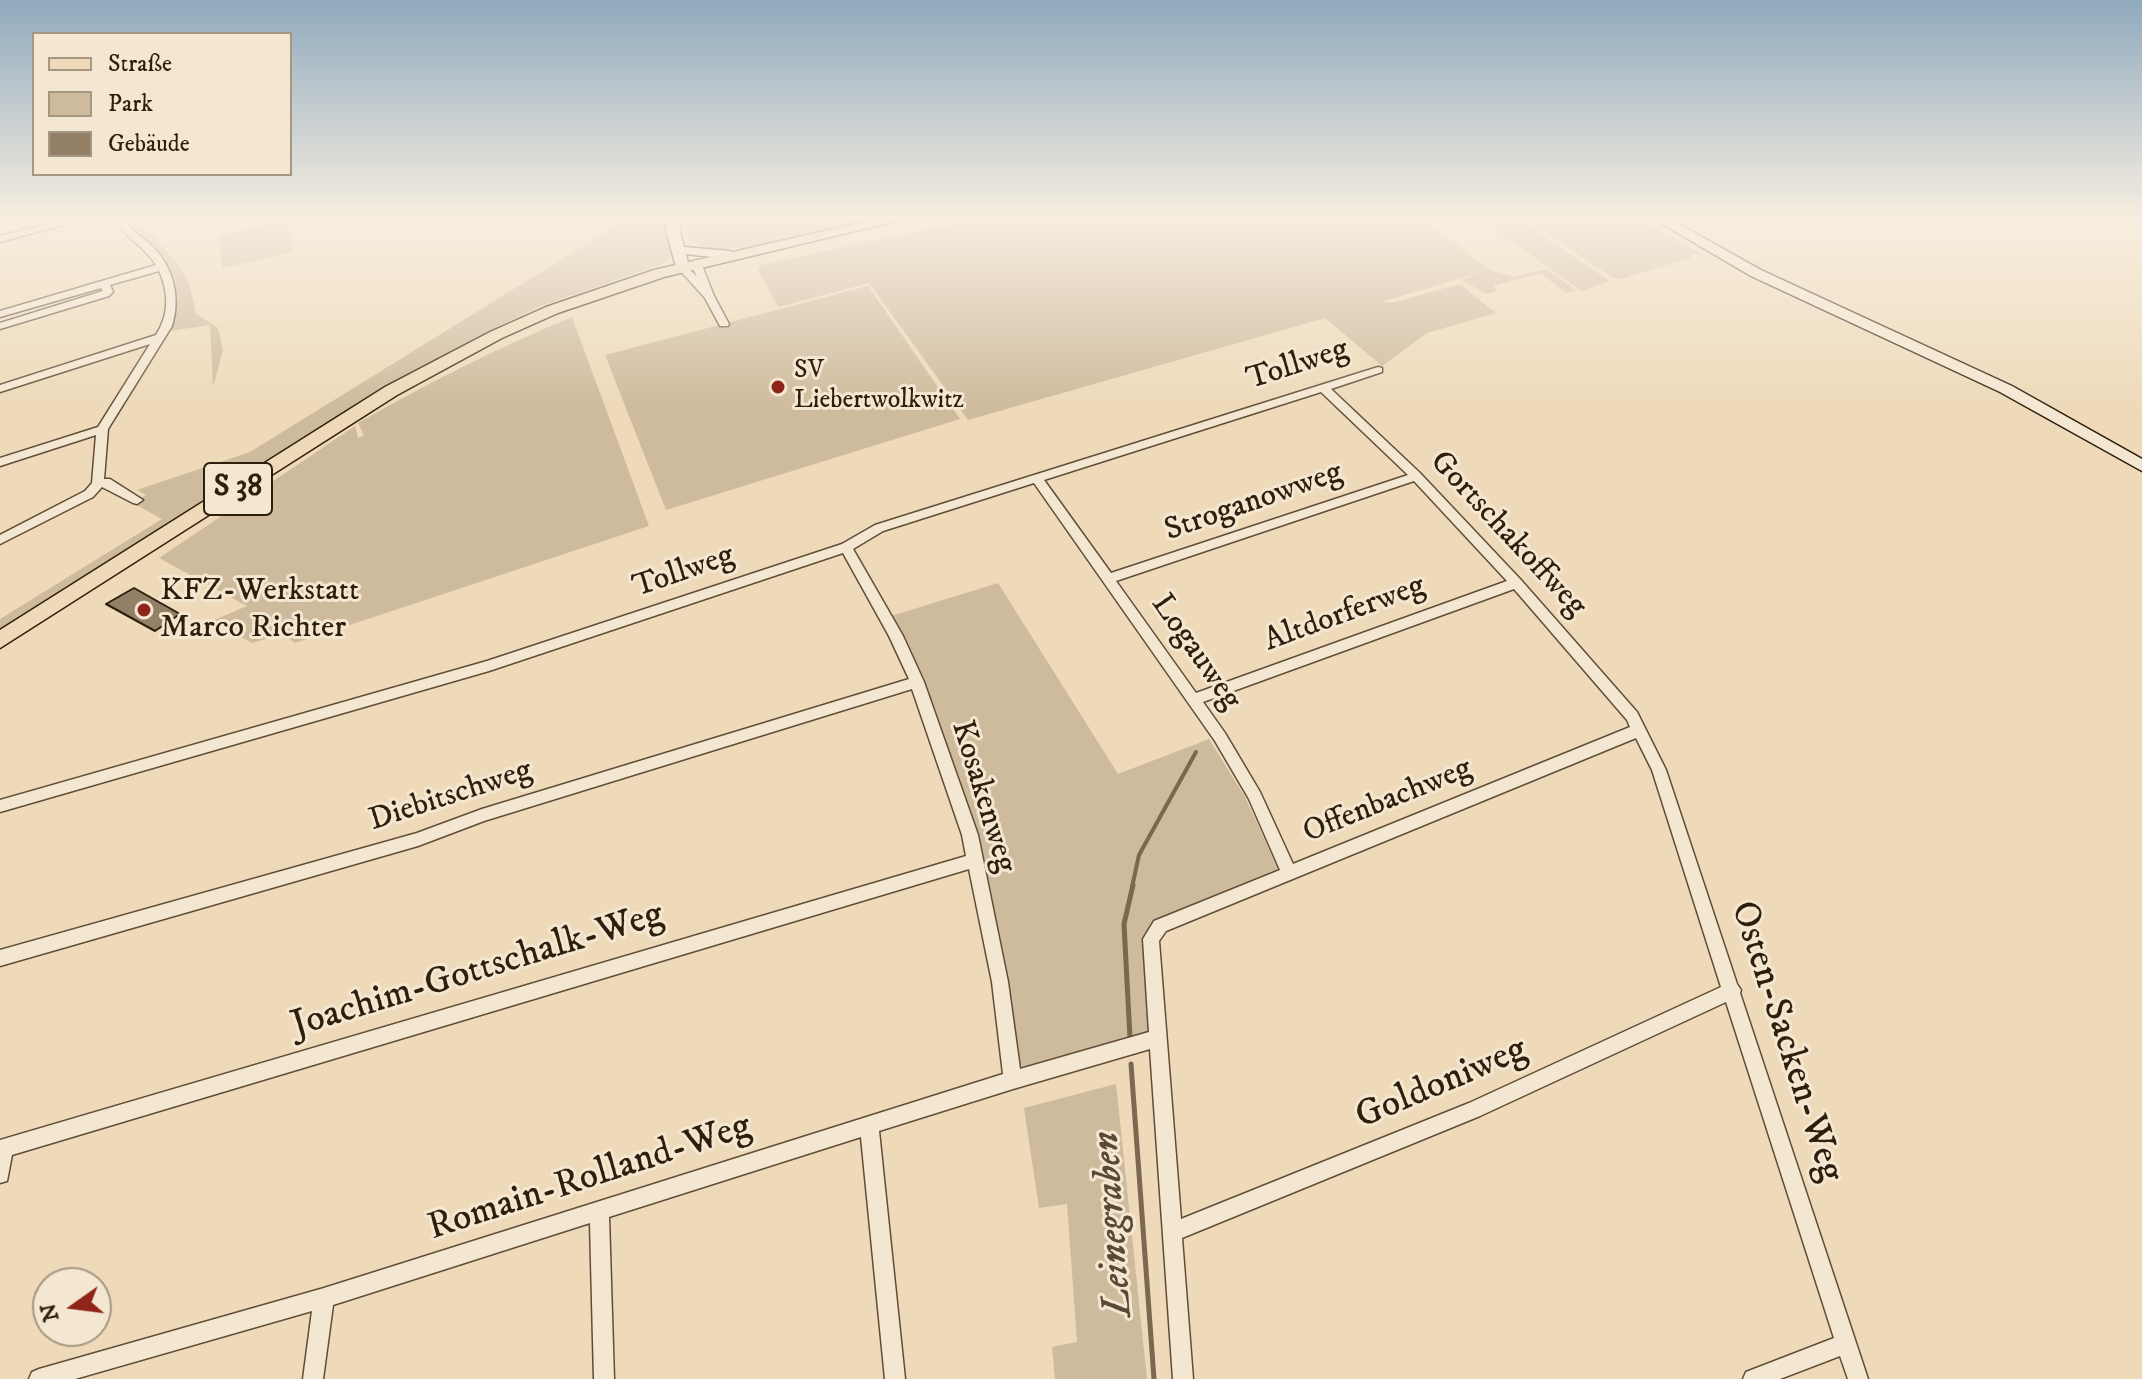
<!DOCTYPE html>
<meta charset="utf-8">
<style>
body{margin:0}
#map{position:relative;width:2142px;height:1379px;overflow:hidden;background:#eedab9;font-family:"IM FELL DW Pica",serif}
canvas{display:block}
.legend{position:absolute;left:32px;top:32px;width:260px;height:144px;box-sizing:border-box;background:#f4e7d2;border:2px solid #a69783;margin:0;padding:10px 14px;list-style:none;font-size:24px;color:#301e0c}
.legend li{display:flex;align-items:center;gap:16px;height:40px}
.legend b{width:40px;border:2px solid #a69783}
.north{position:absolute;left:32px;top:1267px;width:80px;height:80px;box-sizing:border-box;background:#f4e7d2;border:2px solid #a69783;border-radius:50%;rotate:256deg;font-size:22px;font-weight:700;line-height:32px;text-align:center;color:#301e0c}
.north::after{content:'';display:block;margin:auto;width:28px;height:36px;background:#8f2418;clip-path:polygon(50% 0,100% 100%,50% 72%,0 100%)}
</style>
<div id="map">
<canvas width="2142" height="1379"></canvas>
<ul class="legend">
<li><b style="height:10px;background:#eedab9"></b>Straße</li>
<li><b style="height:22px;background:#ceba9c"></b>Park</li>
<li><b style="height:22px;background:#938066"></b>Gebäude</li>
</ul>
<div class="north">N</div>
</div>
<script>
const ctx = document.querySelector('canvas').getContext('2d');
ctx.lineJoin = 'round';
function paint(path, color) { ctx.fillStyle = color; ctx.fill(path, 'evenodd'); }
function stroke(path, color, width, dash) { ctx.strokeStyle = color; ctx.lineWidth = width; ctx.lineCap = dash ? 'butt' : 'round'; ctx.setLineDash(dash || []); ctx.stroke(path); }
function drawText(font, color, halo, rows, align = 'center') {
  ctx.font = font + ' "IM FELL DW Pica",serif'; ctx.lineWidth = 6; ctx.setLineDash([]); ctx.textBaseline = 'middle'; ctx.strokeStyle = halo; ctx.fillStyle = color; for (const [text, x, y, turn = 0] of rows) {
    ctx.save(); ctx.translate(x, y); ctx.rotate((+turn || 0) * Math.PI / 180); ctx.textAlign = isNaN(turn) ? turn : align; if (halo) ctx.strokeText(text, 0, 0); ctx.fillText(text, 0, 0); ctx.restore();
  }
}
paint(new Path2D(`
 M124,219H139L179,266L190,286L196,314L218,328L223,350L213,387L210,325L170,331C181,299 174,264 147,242C138,234 129,231 124,219Z
 M627,219H668C662,235 674,249 668,262L541,306L484,333L416,370L242,479H231L225,483L228,488L0,632V619L162,519L133,503L146,495L137,490L250,452Z
 M685,219H872L873,221L749,246L708,251C696,241 680,239 685,219Z
 M975,219H1423L1490,270L1515,277L1546,269L1576,290L1566,293L1540,273L1493,286L1498,291L1486,294L1462,280L1478,273L1381,302H1395L1460,284L1496,313L1427,333L1382,366L1325,318L968,420L869,283L778,307L758,270L760,265Z
 M1481,219H1500L1491,222L1493,224L1519,220L1610,281L1581,291Z
 M1525,219H1643L1639,221L1649,228L1655,227L1703,255H1691V258L1620,279L1613,278Z
 M289,220L293,252L222,268L219,235Z
 M868,286L960,419L666,510L605,355Z
 M572,317L649,526L295,643L283,634L252,643L212,621L247,606L159,558L355,426L358,438L364,435L358,423C428,383 497,348 572,317Z
 M998,583L1118,774L1209,739L1245,797L1278,869L1154,920L1146,932L1151,1035L1018,1071L980,857L888,617Z
 M1116,1084L1147,1379H1055L1052,1347L1077,1342L1067,1204L1039,1208L1024,1108Z`), '#ceba9c');
stroke(new Path2D(`
 M1132,887L1139,855L1196,752`), '#7b6850', 4);
stroke(new Path2D(`
 M1130,1038L1124,924L1133,885
 M1131,1064L1154,1379`), '#7b6850', 5);
const building = new Path2D(`
 M134,588L180,614L155,631L106,604Z`);
paint(building, '#938066');
stroke(building, '#301e0c', 2);
const street = new Path2D(`
 M69,219H86L0,242V236Z
 M114,219H124C131,230 141,237 151,245C173,266 181,297 172,326L108,429L104,479H110L143,500L137,504L133,503L102,487L93,497L0,544V535L85,491L92,483L96,435L0,466V458L98,427L150,344L0,392V385L156,335C169,315 169,293 159,271L110,285L113,292L109,296L0,329V323L103,291L101,288L0,317V311L156,265C145,247 126,238 114,219Z
 M696,260L701,263L714,296L729,324L728,326H720L705,298L677,267L685,265L697,277L691,263Z
 M1378,367L1382,368V372L1331,389L1420,473L1521,580L1637,712L1666,770L1737,984L1741,990L1740,993L1868,1379H1848L1840,1356L1780,1379H1743L1746,1372L1834,1338L1726,1002L1480,1116L1182,1238L1193,1379H1173L1150,1049L1013,1089L879,1131L905,1379H885L861,1137L609,1217L614,1379H594L590,1223L333,1305L323,1379H303L312,1311L75,1379H29L32,1372L39,1369L324,1288L1003,1074L992,982L969,869L12,1155L7,1181L0,1183V1140L966,856L962,835L912,689L484,821L418,846L0,966V950L417,833L482,809L909,679L889,636L843,553L489,671L0,812V800L487,661L842,544L875,525ZM1321,392L1408,475L1111,573L1044,480ZM1414,481L1507,581L1196,693L1116,581ZM1034,483L1215,741L1249,799L1280,870L1154,921L1143,939L1149,1032L1020,1069L1008,982L978,835L924,682L903,636L853,549L883,531ZM1514,589L1627,720L1630,727L1293,864L1260,792L1225,733L1203,702ZM1636,738L1652,770L1721,987L1469,1103L1181,1219L1159,941L1166,931Z`);
const secondary = new Path2D(`
 M668,219H682L680,231L684,247L730,251L737,255L730,259L686,254L689,267L677,270L666,231Z
 M1654,219H1670L1761,270L2012,386L2142,459V471L2000,392L1751,276Z`);
const primary = new Path2D(`
 M877,219H905L664,277L558,313L502,338L397,395L0,648V630L385,387L490,332L546,307L654,270Z`);
stroke(street, '#604d37', 3);
stroke(secondary, '#301e0c', 3);
stroke(primary, '#301e0c', 3);
paint(street, '#f4e7d2');
paint(secondary, '#f4e7d2');
paint(primary, '#eedab9');
const sky = ctx.createLinearGradient(0, 0, 0, 412);
sky.addColorStop(0, '#90aabe');
sky.addColorStop(0.53, '#f7eee0');
sky.addColorStop(1, '#f7eee000');
ctx.fillStyle = sky;
ctx.fillRect(0, 0, 2142, 412);
for (const [x, y, r, color] of [
 [778,387,8,"#8f2418"],
 [144,610,8,"#8f2418"]
]) { const dot = new Path2D(); dot.arc(x, y, r, 0, 2 * Math.PI); ctx.fillStyle = color; ctx.fill(dot); stroke(dot, '#f4e7d2', 3); }
drawText('26px', '#301e0c', '#f4e7d2', [
 ["SV",794,372],
 ["Liebertwolkwitz",794,402]
], 'left');
for (const [x, y, w] of [
 [238,489,68]
]) { const box = new Path2D(); box.roundRect(x - w / 2, y - 26, w, 52, 6); ctx.fillStyle = '#f4e7d2'; ctx.fill(box); stroke(box, '#301e0c', 2); }
drawText('bold 30px', '#301e0c', null, [
 ["S 38",238,489]
]);
drawText('32px', '#301e0c', '#f4e7d2', [
 ["Tollweg",1298,366,-18],
 ["Stroganowweg",1254,503,-19],
 ["Gortschakoffweg",1507,535,47],
 ["Tollweg",684,573,-19],
 ["Altdorferweg",1345,615,-20],
 ["Logauweg",1195,653,55],
 ["Diebitschweg",451,797,-18],
 ["Kosakenweg",982,797,73],
 ["Offenbachweg",1388,802,-22]
]);
drawText('32px', '#301e0c', '#f4e7d2', [
 ["KFZ-Werkstatt",160,592],
 ["Marco Richter",160,629]
], 'left');
drawText('38px', '#301e0c', '#f4e7d2', [
 ["Joachim-Gottschalk-Weg",478,972,-17],
 ["Osten-Sacken-Weg",1785,1042,72],
 ["Goldoniweg",1442,1085,-23],
 ["Romain-Rolland-Weg",590,1179,-18]
]);
drawText('italic 40px', '#5c4934', '#f4e7d2', [
 ["Leinegraben",1115,1224,-94]
]);
</script>
